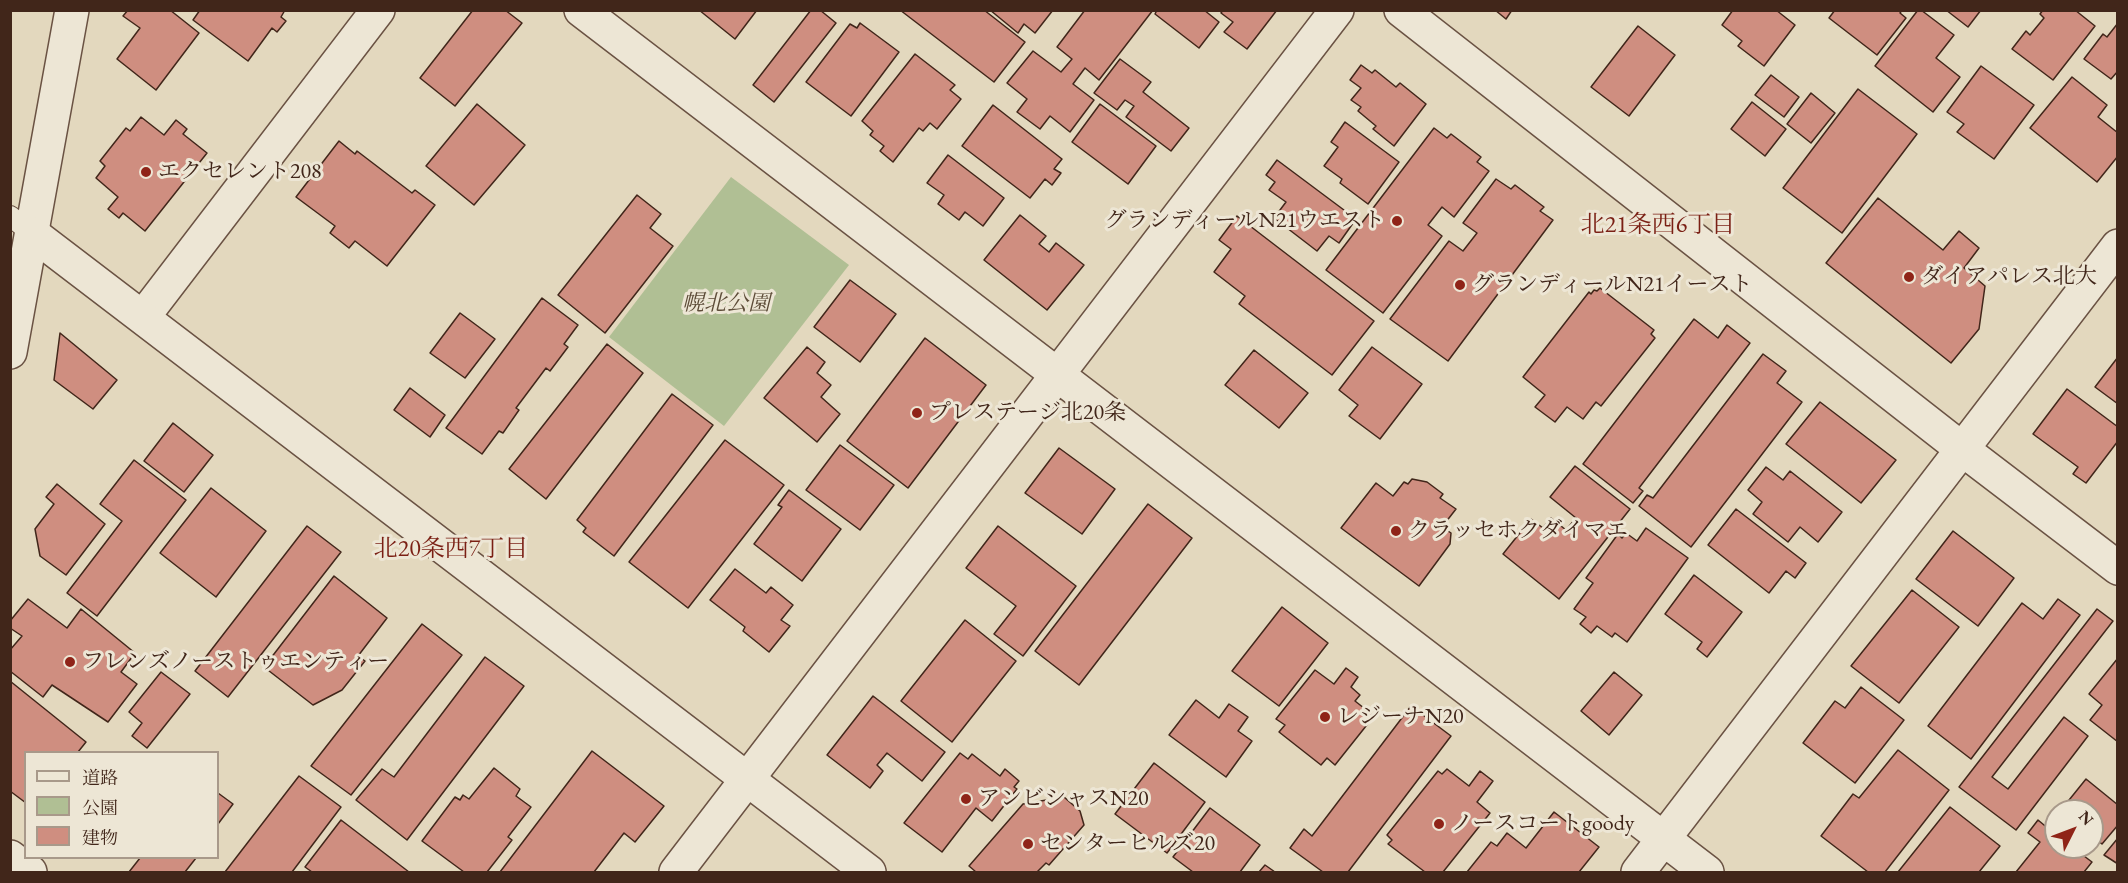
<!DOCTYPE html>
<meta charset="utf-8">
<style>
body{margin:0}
#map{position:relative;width:2128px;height:883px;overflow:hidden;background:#e3d8be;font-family:"EB Garamond","Noto Serif JP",serif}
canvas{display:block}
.frame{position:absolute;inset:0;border:12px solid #41261a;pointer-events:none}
.legend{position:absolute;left:24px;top:751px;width:195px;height:108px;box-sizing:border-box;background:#ede6d5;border:2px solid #a8998a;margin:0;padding:8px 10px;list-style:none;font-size:18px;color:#41261a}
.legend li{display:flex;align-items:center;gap:12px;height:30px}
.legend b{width:30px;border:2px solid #a8998a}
.north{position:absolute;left:2044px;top:799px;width:60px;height:60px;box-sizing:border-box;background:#ede6d5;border:2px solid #a8998a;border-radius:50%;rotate:48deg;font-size:16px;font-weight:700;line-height:24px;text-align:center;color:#41261a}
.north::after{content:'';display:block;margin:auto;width:21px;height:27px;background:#8f2418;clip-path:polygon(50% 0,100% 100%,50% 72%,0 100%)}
</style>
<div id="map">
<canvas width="2128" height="883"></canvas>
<div class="frame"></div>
<ul class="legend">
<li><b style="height:8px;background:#ede6d5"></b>道路</li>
<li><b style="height:16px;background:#b0bf94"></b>公園</li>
<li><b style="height:16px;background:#cf8e80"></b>建物</li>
</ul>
<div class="north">N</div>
</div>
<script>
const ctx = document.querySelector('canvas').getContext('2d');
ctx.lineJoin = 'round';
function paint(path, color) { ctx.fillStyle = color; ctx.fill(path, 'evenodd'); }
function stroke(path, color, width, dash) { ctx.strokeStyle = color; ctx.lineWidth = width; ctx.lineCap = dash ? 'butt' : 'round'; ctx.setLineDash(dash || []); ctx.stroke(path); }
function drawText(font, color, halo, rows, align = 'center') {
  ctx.font = font + ' "EB Garamond","Noto Serif JP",serif'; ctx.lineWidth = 6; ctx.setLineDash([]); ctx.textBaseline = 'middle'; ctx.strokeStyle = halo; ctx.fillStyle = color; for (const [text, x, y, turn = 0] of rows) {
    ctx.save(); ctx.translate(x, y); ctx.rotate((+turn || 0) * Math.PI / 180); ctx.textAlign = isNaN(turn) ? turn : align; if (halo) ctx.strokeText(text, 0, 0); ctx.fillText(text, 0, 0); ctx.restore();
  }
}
paint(new Path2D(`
 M731,177L849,265L724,426L609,337Z`), '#b0bf94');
const building = new Path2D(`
 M128,10H170L199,33L156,90L117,59L140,28L123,16Z
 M200,10H285L281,17L286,21L277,32L272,28L248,61L193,20Z
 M473,10H505L522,23L455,106L420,78Z
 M699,10H757L735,39Z
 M811,10H820L836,23L774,102L753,85Z
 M900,10H984L1025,42L994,82Z
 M990,10H1053L1035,33L1024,24L1018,33Z
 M1085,10H1153L1099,80L1085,68L1073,84L1094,100L1070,132L1050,116L1040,129L1017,112L1027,99L1007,83L1033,51L1061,72L1072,59L1057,47Z
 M1157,10H1204L1219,22L1199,48L1155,14Z
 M1223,10H1277L1247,49L1224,32L1233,22L1221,13Z
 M1495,10H1512L1506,19Z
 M1733,10H1776L1795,25L1764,66L1738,46L1742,41L1722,25Z
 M1835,10H1902L1900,13L1906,18L1877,55L1829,18Z
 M1918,10H1921L1954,35L1936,58L1960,77L1933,112L1875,66Z
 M1946,10H1981L1968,27Z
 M2043,10H2075L2095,26L2053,80L2012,49L2026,31L2030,35L2044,18L2040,14Z
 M860,23L899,52L851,116L806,82L850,24L857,28Z
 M2118,23V71L2111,79L2084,59L2103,34L2107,37Z
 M1638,26L1675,55L1629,116L1591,87Z
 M915,54L955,85L950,90L961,99L937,129L930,123L923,131L919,128L893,162L880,151L884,146L870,135L873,131L862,121Z
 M1120,59L1151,82L1143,92L1189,128L1171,151L1126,117L1134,106L1125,100L1117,110L1094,93Z
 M1361,65L1372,73L1375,70L1396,87L1400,83L1426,104L1394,146L1373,129L1376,126L1358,111L1361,107L1351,100L1361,88L1350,80Z
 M1981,66L2034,105L1994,159L1957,132L1964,124L1947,112Z
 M1771,75L1799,97L1784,117L1755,95Z
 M2072,77L2107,105L2098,117L2118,133V156L2097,182L2030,128Z
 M1858,89L1917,134L1842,233L1783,188Z
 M1811,93L1835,113L1811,143L1787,124Z
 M1752,102L1786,129L1765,156L1731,129Z
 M477,104L525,145L474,205L426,166Z
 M1100,104L1156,146L1128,184L1072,142Z
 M993,105L1062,159L1054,169L1061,173L1052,185L1045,179L1030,198L962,146Z
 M141,117L164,135L176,120L187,129L183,134L207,153L145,231L123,213L119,218L108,209L118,197L96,178L105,166L100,161L126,128L130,131Z
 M1345,122L1399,162L1368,204L1340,183L1342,179L1324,166L1338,147L1331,142Z
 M1434,128L1447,138L1451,134L1481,157L1477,162L1489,171L1454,217L1442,207L1428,225L1442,236L1383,313L1326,270Z
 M339,141L355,154L357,151L412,193L415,190L435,205L387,266L355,241L349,248L330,233L335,226L296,197Z
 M948,155L1004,198L983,226L965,212L959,220L938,204L944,195L927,183Z
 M1277,160L1356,219L1339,243L1329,236L1317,251L1274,218L1286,202L1269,190L1275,182L1266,175Z
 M1496,179L1511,189L1515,185L1544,207L1540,211L1553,220L1448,361L1390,319L1449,241L1463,251L1477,233L1463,223Z
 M637,195L661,214L650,228L673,246L605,333L558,295Z
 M1878,198L1943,250L1959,231L1979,248L1964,268L1985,286L1979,329L1951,363L1826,263Z
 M1020,215L1046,236L1039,244L1049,252L1056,243L1084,265L1047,310L984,260Z
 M1237,216L1374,321L1332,375L1239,304L1245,296L1214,272L1231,249L1219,240Z
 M850,280L896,314L860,362L814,327Z
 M1600,288L1654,330L1651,334L1655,338L1601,406L1596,402L1583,419L1567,407L1555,422L1535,407L1545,395L1523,377L1589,292L1591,294L1594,290L1597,291Z
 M542,298L578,325L564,344L568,347L550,371L546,368L516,408L519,410L503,433L499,431L482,454L446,428Z
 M460,313L495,339L465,378L430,353Z
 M1694,319L1718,338L1727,325L1750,343L1639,488L1643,491L1633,503L1583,464Z
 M60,333L117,380L93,409L54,380Z
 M925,338L986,385L908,488L847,441Z
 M607,344L643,373L546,499L509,469Z
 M807,347L825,362L817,373L831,385L821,397L840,414L817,442L764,398Z
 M1372,347L1422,384L1380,439L1349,416L1358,405L1339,390Z
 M1254,350L1308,393L1279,428L1225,385Z
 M1763,354L1786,371L1777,383L1802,402L1691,547L1639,506L1647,495L1653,498Z
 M2118,357V404L2095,387Z
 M410,388L445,415L430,437L394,410Z
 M2067,389L2118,427V441L2086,483L2073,474L2078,467L2033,434Z
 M672,394L713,425L614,556L583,532L586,528L577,520Z
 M1820,402L1896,460L1861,503L1786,444Z
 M173,423L213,455L184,492L144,461Z
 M725,440L784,485L688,608L629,562Z
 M840,445L894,485L860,530L806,490Z
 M1059,448L1115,489L1082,534L1025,493Z
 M134,460L186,500L97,616L67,593L122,521L100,504Z
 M1575,466L1630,509L1559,599L1503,554L1531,519L1543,528L1551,518L1566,530L1576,518L1550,497Z
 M1766,467L1783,480L1790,471L1842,512L1818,542L1800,527L1788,542L1753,514L1762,502L1748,490Z
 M1412,479L1427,482L1443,494L1440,498L1456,509L1442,527L1451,533L1450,544L1419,586L1341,528L1376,483L1393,496L1404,482L1408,484Z
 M57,484L105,524L66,575L40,556L35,529L54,504L46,497Z
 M211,488L266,531L216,597L160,553Z
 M789,490L841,529L802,581L754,544L782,507L778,505Z
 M1148,504L1192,538L1079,685L1035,651Z
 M1736,509L1806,563L1795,578L1786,571L1769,593L1708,545Z
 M307,526L341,552L228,697L195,671Z
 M998,526L1076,586L1023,656L994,634L1016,606L966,568Z
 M1646,528L1688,558L1627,642L1615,633L1612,637L1597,626L1591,633L1580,624L1586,617L1574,609L1593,583L1586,578L1618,534L1622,538L1626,533L1637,541Z
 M1953,531L2014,578L1978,626L1916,579Z
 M735,569L766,593L771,587L793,605L781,620L790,626L769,652L743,631L745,627L710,600Z
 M1694,575L1742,612L1707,657L1697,649L1702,642L1665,614Z
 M334,576L387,618L358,656L365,661L342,690L313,705L264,667Z
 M1912,590L1959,627L1899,703L1851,666Z
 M28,599L67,628L81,609L135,653L121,672L137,684L108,722L52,685L43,697L10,671V650L22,636L10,628V621Z
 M2058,599L2080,615L1971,759L1928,726L2022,603L2043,619Z
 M1282,607L1328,643L1279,706L1232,671Z
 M2097,609L2113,621L1992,777L2008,789L2064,717L2088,736L2016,830L1959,787Z
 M965,620L1016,661L952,742L901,701Z
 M422,624L462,655L351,795L311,766Z
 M485,657L524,686L407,840L356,800L382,769L394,777Z
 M2118,658V742L2090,720L2102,705L2089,694Z
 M1346,668L1358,677L1351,687L1360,695L1355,701L1374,716L1335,765L1327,758L1321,765L1279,732L1285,725L1276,719L1315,670L1334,684Z
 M161,672L190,694L147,748L132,736L142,723L129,712Z
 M1614,672L1642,695L1609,735L1581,711Z
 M10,681L86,742L78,752H26V803L10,791Z
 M1861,687L1904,720L1855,783L1803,743L1835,701L1845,708Z
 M873,696L945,752L922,781L887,753L877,765L883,771L870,788L827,755Z
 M1196,700L1219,718L1229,704L1248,717L1238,731L1252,741L1226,777L1169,735Z
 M1411,706L1451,736L1348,872H1323L1290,848L1304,829L1312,836Z
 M1898,750L1949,790L1885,872H1868L1821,836L1853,794L1859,798Z
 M592,751L664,806L635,842L624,833L594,872H500Z
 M960,753L968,759L972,754L1000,776L1005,769L1019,781L1014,787L1017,789L992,821L976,808L942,852L904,823Z
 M1154,763L1205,802L1167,853L1115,814Z
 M494,768L520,789L516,796L531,807L508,837L512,840L487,872H464L422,841L455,797L460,800L463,795L469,799Z
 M1447,769L1469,786L1480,771L1493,781L1477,802L1490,813L1443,872H1425L1388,844L1392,840L1387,835L1438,771L1442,774Z
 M299,776L341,807L292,872H225Z
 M2086,779L2118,805V825L2102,844L2092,836V811L2061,810Z
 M218,793L233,804L218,824Z
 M1064,797L1080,811L1084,825L1049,865L1046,863L1037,872H976L969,866L1023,804Z
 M1950,807L2000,846L1979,872H1898Z
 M1210,808L1260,845L1240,872H1193L1173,857Z
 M1554,812L1599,847L1579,872H1467L1491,842L1497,846L1507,833L1526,848Z
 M341,820L409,872H312L305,867Z
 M2038,820L2056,835V847H2072L2092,862L2084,872H2016L2040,842L2028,833Z
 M2118,838V864L2104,855Z
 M140,858H196L185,872H129Z
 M1265,865L1275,872H1259Z`);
paint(building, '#cf8e80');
stroke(building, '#41261a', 1.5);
const service = new Path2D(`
 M10,216L33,234`);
const minor = new Path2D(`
 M581,10L1707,872
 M1401,10L1962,449L2118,568
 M143,317L378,10
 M10,352L72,10
 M10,857L30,872
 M676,872L1337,10
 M1638,872L2118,246`);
const tertiary = new Path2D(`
 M33,234L869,872`);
stroke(service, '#6a5243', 22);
stroke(minor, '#6a5243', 36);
stroke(tertiary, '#6a5243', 36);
stroke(service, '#ede6d5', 20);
stroke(minor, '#ede6d5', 33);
stroke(tertiary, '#ede6d5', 33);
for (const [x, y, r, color] of [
 [146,172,6,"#8f2418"],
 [1397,221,6,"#8f2418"],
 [1909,277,6,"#8f2418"],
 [1460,285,6,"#8f2418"],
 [917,413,6,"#8f2418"],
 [1396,531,6,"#8f2418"],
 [70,662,6,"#8f2418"],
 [1325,717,6,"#8f2418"],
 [966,799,6,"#8f2418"],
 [1439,824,6,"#8f2418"],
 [1028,844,6,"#8f2418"]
]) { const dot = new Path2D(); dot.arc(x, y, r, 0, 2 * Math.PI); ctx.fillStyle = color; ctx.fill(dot); stroke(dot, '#ede6d5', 2); }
drawText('22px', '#41261a', '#ede6d5', [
 ["エクセレント208",158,172],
 ["グランディールN21ウエスト",1385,221,"right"],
 ["ダイアパレス北大",1921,277],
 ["グランディールN21イースト",1472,285],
 ["プレステージ北20条",929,413],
 ["クラッセホクダイマエ",1408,531],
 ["フレンズノーストゥエンティー",82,662],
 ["レジーナN20",1337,717],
 ["アンビシャスN20",978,799],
 ["ノースコートgoody",1451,824],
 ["センターヒルズ20",1040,844]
], 'left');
drawText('italic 22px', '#5d4c38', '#ede6d5', [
 ["幌北公園",726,304]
]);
drawText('24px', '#7a1f14', '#ede6d5', [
 ["北21条西6丁目",1658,225],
 ["北20条西7丁目",451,549]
]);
</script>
